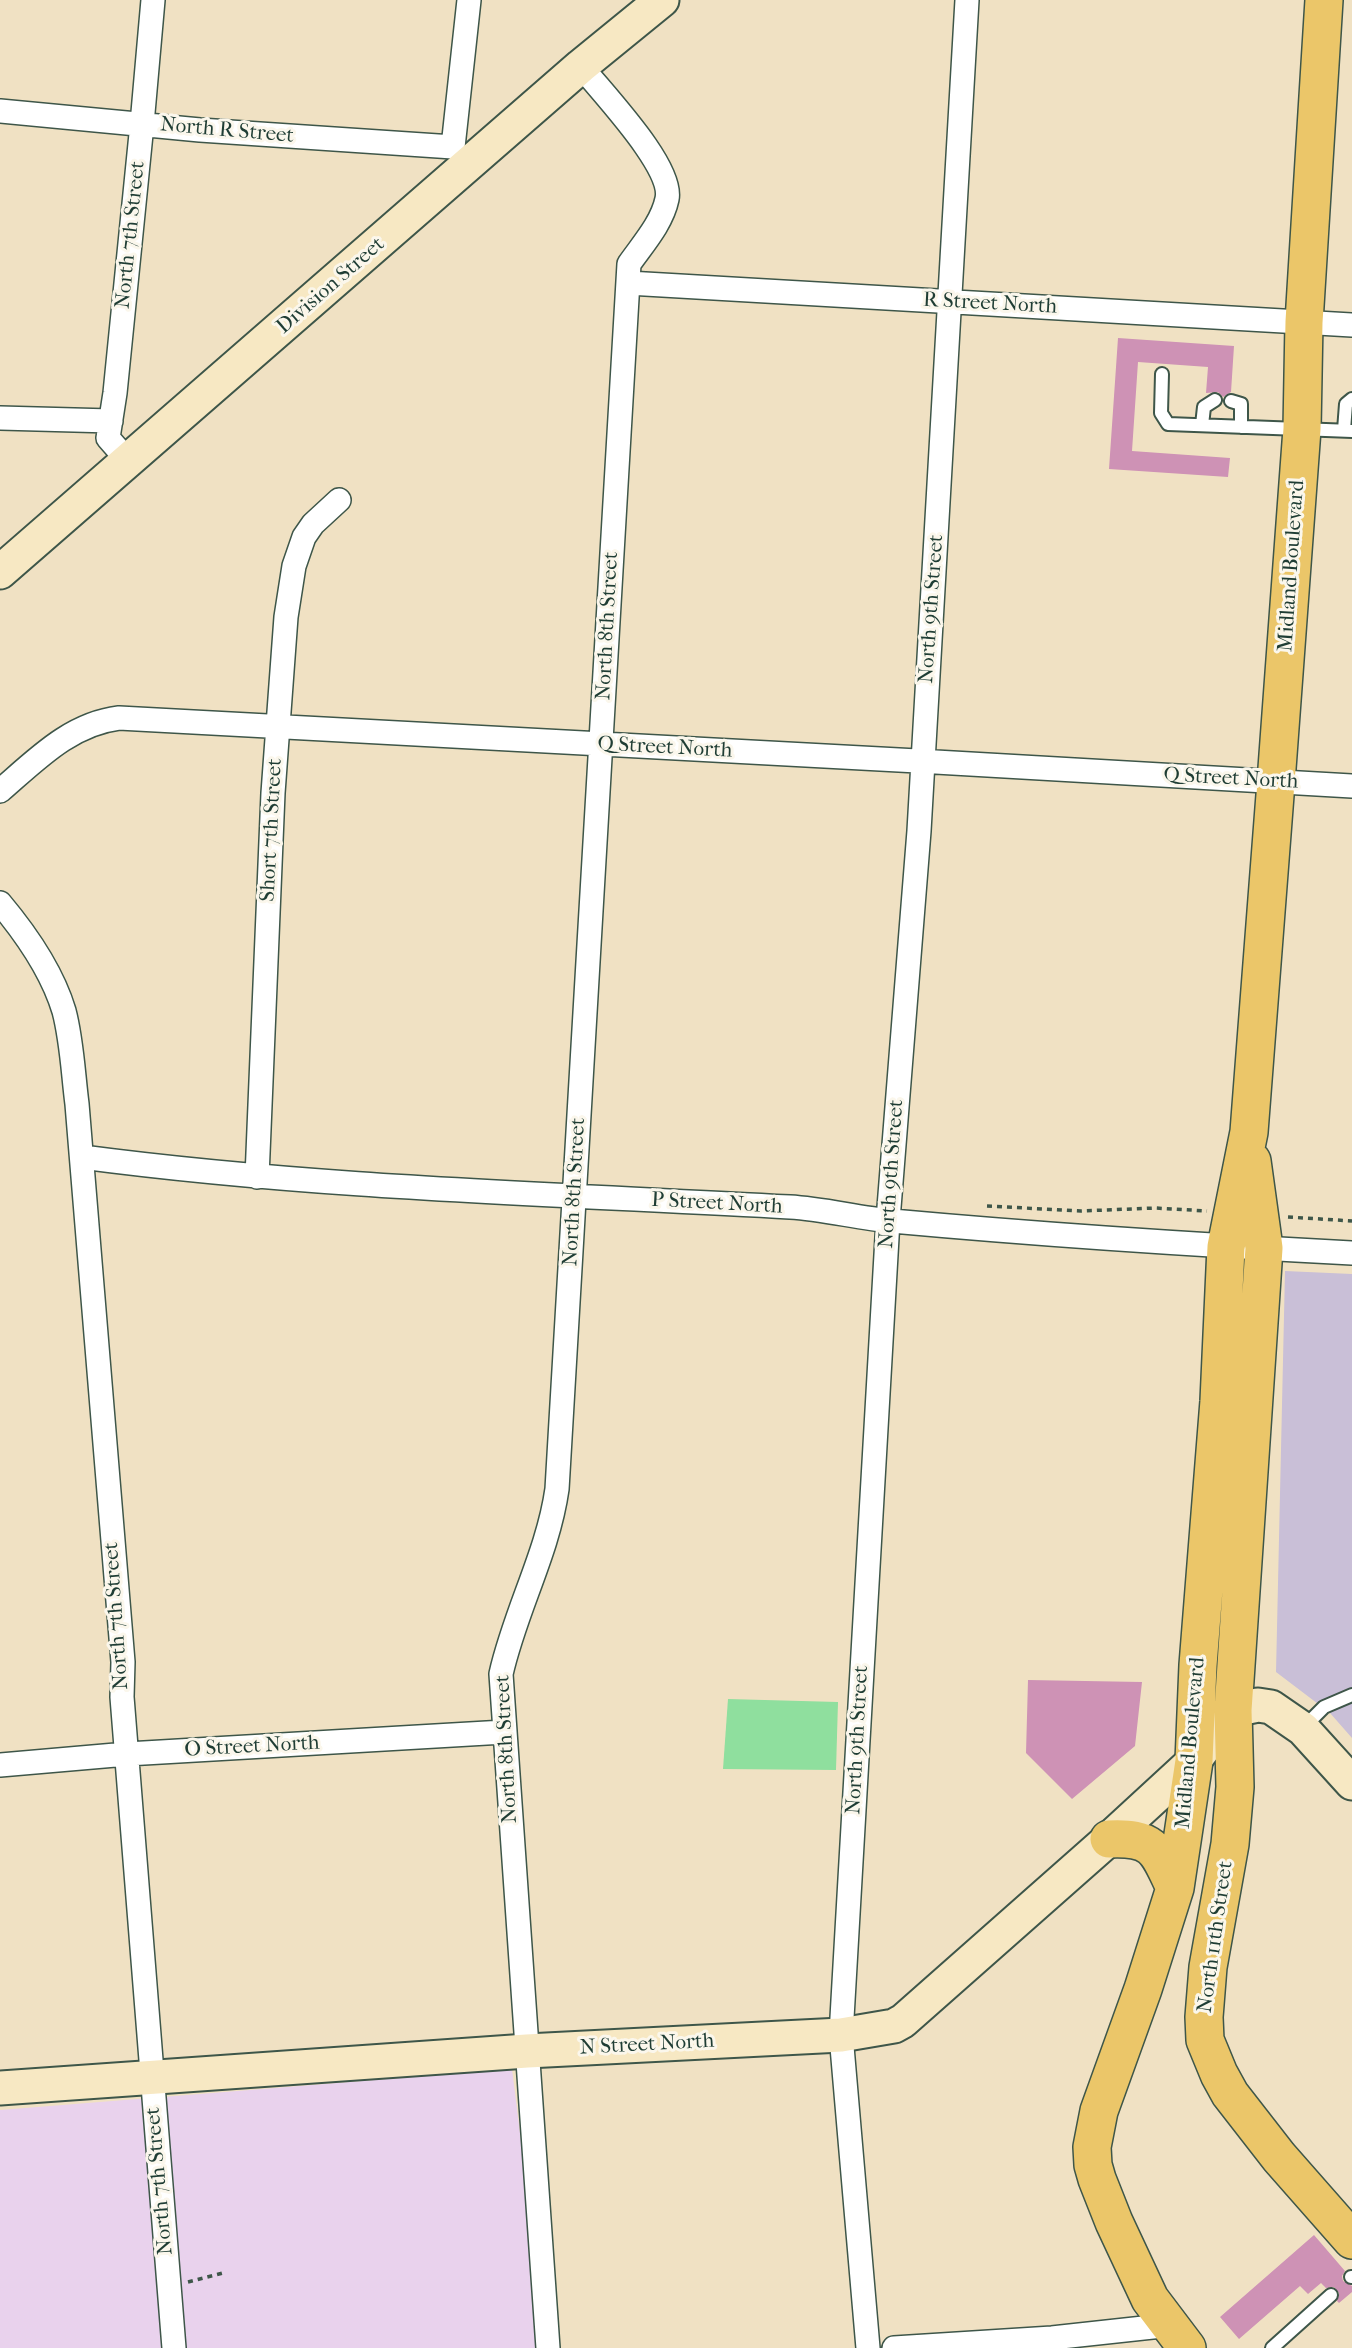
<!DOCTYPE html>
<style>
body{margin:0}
canvas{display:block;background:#f0e1c3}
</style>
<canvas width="1352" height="2348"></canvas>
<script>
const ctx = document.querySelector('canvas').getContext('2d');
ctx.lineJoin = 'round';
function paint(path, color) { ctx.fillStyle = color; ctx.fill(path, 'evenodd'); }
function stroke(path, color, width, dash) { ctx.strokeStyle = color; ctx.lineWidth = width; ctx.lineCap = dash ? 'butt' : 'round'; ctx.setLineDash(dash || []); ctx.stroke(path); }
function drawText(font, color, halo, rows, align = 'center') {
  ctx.font = font + ' "IM FELL French Canon",serif'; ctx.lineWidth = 6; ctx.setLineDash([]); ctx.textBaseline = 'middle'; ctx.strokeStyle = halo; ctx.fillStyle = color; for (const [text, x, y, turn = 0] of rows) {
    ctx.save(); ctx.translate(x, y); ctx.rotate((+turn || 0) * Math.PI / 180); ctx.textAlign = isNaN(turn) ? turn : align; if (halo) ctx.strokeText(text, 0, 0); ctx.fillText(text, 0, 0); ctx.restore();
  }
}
paint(new Path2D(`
 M512,2069L547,2348H0V2110Z`), '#e9d2ed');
paint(new Path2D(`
 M1285,1271L1352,1274V1738L1330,1713L1276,1672Z`), '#c9bfd7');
paint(new Path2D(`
 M728,1699L838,1702L836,1770L723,1769Z`), '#8fdf9e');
paint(new Path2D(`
 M1118,338L1234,346L1231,392L1223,397L1218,392L1206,393L1208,367L1138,362L1132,451L1230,458L1228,477L1109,469Z
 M1028,1680L1142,1682L1135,1746L1072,1799L1026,1753Z
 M1314,2235L1345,2271L1342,2276L1343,2281L1352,2286V2292L1339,2303L1337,2301L1339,2293L1334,2287L1326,2288L1321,2283L1308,2294L1300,2286L1239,2339L1220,2317Z`), '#ce92b5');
const lane = new Path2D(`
 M1162,374L1161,413L1168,424L1352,431
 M1231,401L1241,404V427
 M1202,425L1204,407L1215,400
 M1344,430L1346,404L1352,399
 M1304,1727L1324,1707L1352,1695
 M1351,2277H1352
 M1272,2348L1331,2295`);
const street = new Path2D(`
 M0,111L200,130L453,147
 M453,147L469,0
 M628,283L1352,325
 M0,418L111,421
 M129,462L108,438L115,393L142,124L153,0
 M0,791C36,760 70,724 119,718C531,737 941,763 1352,786
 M0,903C26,934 52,971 64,1011C72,1041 73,1073 77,1104L123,1662L122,1697L174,2348
 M82,1157C317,1188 554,1194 790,1207C824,1209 858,1218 892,1221C1045,1235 1199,1245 1352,1253
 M257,1177L273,793L286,617L294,566L304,537L313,524L339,500
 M0,1765L127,1754L504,1732
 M548,2348L501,1674C515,1611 548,1553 557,1489L629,264C643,244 662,223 667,199C674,167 602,93 581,66
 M868,2348L841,2035L888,1220L919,831L967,0
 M894,2348L1052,2338L1171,2325`);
const secondary = new Path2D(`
 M0,572L581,66L662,0
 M0,2088L527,2051L841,2035L894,2026L903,2021L1109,1839L1194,1761L1233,1710L1258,1705L1271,1707L1303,1729L1352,1783`);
const primary = new Path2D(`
 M1252,1161L1264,1248L1233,1710L1235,1787L1230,1844L1208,1967L1204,2017L1205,2040L1219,2074L1230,2094L1279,2157L1352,2240
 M1109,1839C1154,1837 1157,1849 1175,1888
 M1187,2348L1150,2299L1114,2222L1097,2179L1093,2165L1092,2147L1099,2111L1143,1989L1175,1888L1194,1761L1198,1665L1219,1401L1226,1247L1249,1132L1276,782L1302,429L1304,322L1324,0`);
stroke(lane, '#3e5649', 16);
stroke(street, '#3e5649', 26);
stroke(secondary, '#3e5649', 37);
stroke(primary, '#3e5649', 40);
stroke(new Path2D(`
 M987,1206L1081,1211L1155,1208L1207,1211
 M1288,1217L1352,1221
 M188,2282L223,2273`), '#3e5649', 3.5, [5, 5]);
stroke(lane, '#fff', 12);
stroke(street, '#fff', 23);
stroke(secondary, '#f7e8c3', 33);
stroke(primary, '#ebc669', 37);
drawText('21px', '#1f3d34', '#fbf7ec', [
 ["North R Street",227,131,5],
 ["North 7th Street",131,235,-84],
 ["Division Street",331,286,-41],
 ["R Street North",990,304,3],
 ["Midland Boulevard",1292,566,-86],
 ["North 9th Street",932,609,-86],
 ["North 8th Street",608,626,-87],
 ["Q Street North",665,748,3],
 ["Q Street North",1231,779,3],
 ["Short 7th Street",272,830,-87],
 ["North 9th Street",892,1174,-86],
 ["North 8th Street",575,1192,-87],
 ["P Street North",717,1204,3],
 ["North 7th Street",117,1616,-94],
 ["North 9th Street",858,1740,-87],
 ["Midland Boulevard",1191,1743,-85],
 ["O Street North",252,1747,-3],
 ["North 8th Street",507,1749,-93],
 ["North 11th Street",1216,1937,-82],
 ["N Street North",647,2045,-3],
 ["North 7th Street",160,2181,-95]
]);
</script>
